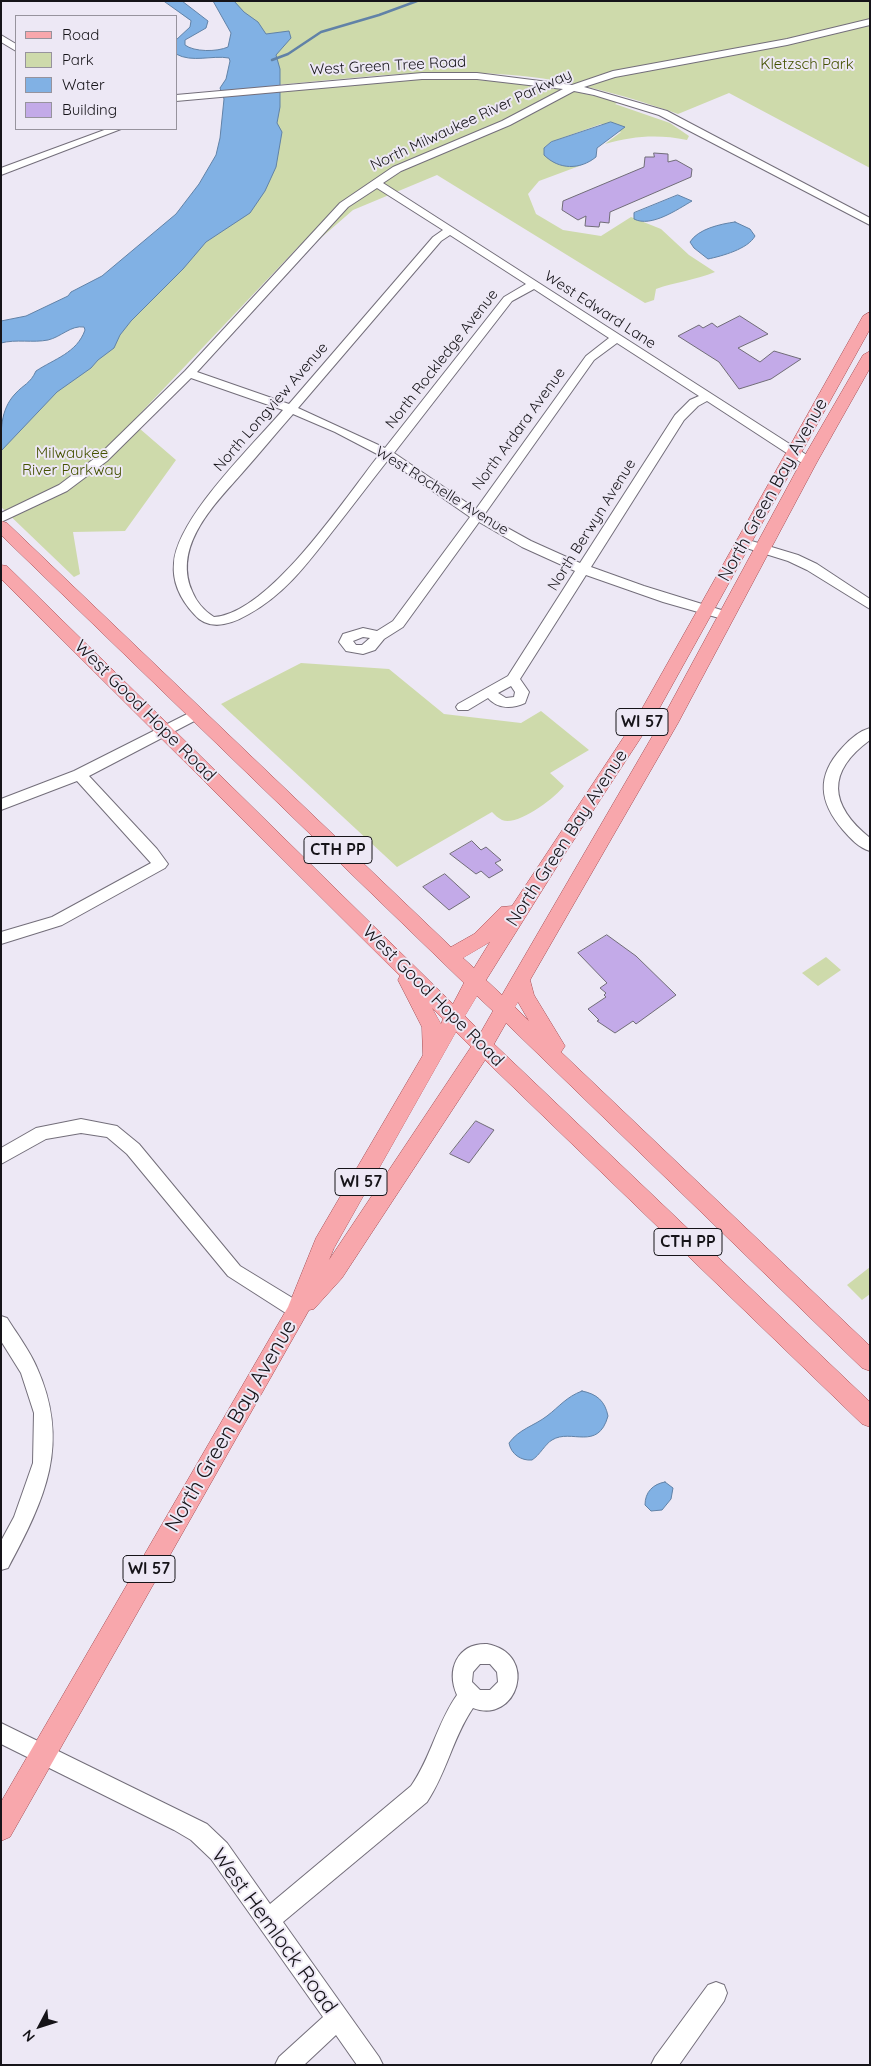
<!DOCTYPE html>
<style>
body{margin:0}
#map{position:relative;width:871px;height:2066px;overflow:hidden;background:#ede8f5;font-family:Quicksand,sans-serif}
canvas{display:block}
.frame{position:absolute;inset:0;border:2px solid #161419;pointer-events:none}
.legend{position:absolute;left:15px;top:15px;width:162px;height:115px;box-sizing:border-box;background:#ede8f5;border:1px solid #97939d;margin:0;padding:6px 9px;list-style:none;font-size:15px;color:#161419}
.legend li{display:flex;align-items:center;gap:10px;height:25px}
.legend b{width:25px;border:1px solid #97939d}
.north{position:absolute;left:15px;top:2001px;width:50px;height:50px;-webkit-text-stroke:4px #ede8f5;paint-order:stroke;rotate:230deg;font-size:14px;font-weight:700;line-height:20px;text-align:center;color:#161419}
.north::after{content:'';display:block;margin:auto;width:18px;height:22px;background:#161419;clip-path:polygon(50% 0,100% 100%,50% 72%,0 100%)}
</style>
<div id="map">
<canvas width="871" height="2066"></canvas>
<div class="frame"></div>
<ul class="legend">
<li><b style="height:6px;background:#f8a7ac"></b>Road</li>
<li><b style="height:14px;background:#cedaab"></b>Park</li>
<li><b style="height:14px;background:#81b1e4"></b>Water</li>
<li><b style="height:14px;background:#c3aae8"></b>Building</li>
</ul>
<div class="north">N</div>
</div>
<script>
const ctx = document.querySelector('canvas').getContext('2d');
ctx.lineJoin = 'round';
function paint(path, color) { ctx.fillStyle = color; ctx.fill(path, 'evenodd'); }
function stroke(path, color, width, dash) { ctx.strokeStyle = color; ctx.lineWidth = width; ctx.lineCap = dash ? 'butt' : 'round'; ctx.setLineDash(dash || []); ctx.stroke(path); }
function drawText(font, color, halo, rows, align = 'center') {
  ctx.font = font + ' Quicksand,sans-serif'; ctx.lineWidth = 4; ctx.setLineDash([]); ctx.textBaseline = 'middle'; ctx.strokeStyle = halo; ctx.fillStyle = color; for (const [text, x, y, turn = 0] of rows) {
    ctx.save(); ctx.translate(x, y); ctx.rotate((+turn || 0) * Math.PI / 180); ctx.textAlign = isNaN(turn) ? turn : align; if (halo) ctx.strokeText(text, 0, 0); ctx.fillText(text, 0, 0); ctx.restore();
  }
}
paint(new Path2D(`
 M222,1H870V168L729,93L678,114C619,93 559,77 497,74C415,68 332,81 251,87Z
 M435,78C498,80 558,85 619,102L615,104L670,123L689,136L687,140C658,134 633,136 605,144L621,132L601,124L551,142L544,148L569,167L582,165L539,181L528,194L536,214L563,230L601,236L631,217L661,229L689,255L715,272C696,280 675,282 656,289L654,300L645,303L437,175L353,210L307,250L300,245L132,422L176,460L125,531L73,532L80,574L74,577L1,507V429L65,365L277,92Z
 M301,663L389,669L444,714L521,723L541,711L589,750L550,773L564,786C555,798 517,827 502,820C498,818 495,815 492,812L397,867L221,704Z
 M826,957L841,970L818,986L802,973Z
 M870,1267V1294L862,1300L847,1285Z`), '#cedaab');
const water = new Path2D(`
 M164,1H182L208,21L206,28L185,40V45C194,52 217,52 228,47L231,33L213,1H234L244,12L258,22L266,34L289,31L291,38L276,55L280,69V107L277,123L282,132L276,167L265,191L250,213L206,242L183,269L131,321L120,335L114,348L98,360L91,368L57,392L1,451C1,431 0,410 15,394C24,384 30,384 36,371C54,359 77,353 85,330L84,327C71,325 61,337 48,340C33,343 16,339 1,343V321L26,316L68,296L71,292L102,276L176,214L199,184L216,155L220,138L224,99L220,88L226,79L230,61L229,58C212,55 192,63 176,54V40L190,27L191,21Z
 M611,122L625,127L597,148L596,157C580,170 559,170 544,155V148L551,142Z
 M678,195L692,201C678,209 651,228 634,219V213Z
 M735,222L750,229L755,236C748,249 722,256 708,259L694,248L690,242C698,229 720,224 735,222Z
 M582,1391C597,1394 605,1401 608,1416C598,1452 571,1428 552,1440C545,1444 540,1455 532,1460C521,1461 511,1454 509,1443C519,1429 534,1426 547,1416C559,1407 566,1397 582,1391Z
 M665,1482L673,1488L671,1499L662,1510L651,1511L645,1505C645,1492 653,1484 665,1482Z`);
paint(water, '#81b1e4');
stroke(water, '#6182a7', 1);
stroke(new Path2D(`
 M272,60L288,54L321,32L379,15L417,1`), '#6182a7', 2.5);
const building = new Path2D(`
 M654,153L668,154V162L676,160L692,169L691,177L610,212L609,223L600,222L599,227L585,226L586,216L578,220L562,210L563,201L644,167L645,157H654Z
 M740,316L768,334L738,348L760,362L774,351L801,359L771,379L739,389L719,362L678,336L699,325L703,328L712,323L717,327Z
 M472,841L481,850L486,847L501,860L495,863L503,870L489,878L481,871L476,874L450,854Z
 M445,874L470,897L449,910L423,887Z
 M607,935L636,956L676,995L636,1024L633,1021L615,1033L597,1021L599,1020L588,1009L606,997L604,995L606,993L600,988L607,983L578,953Z
 M476,1121L494,1130L469,1163L450,1154Z`);
paint(building, '#c3aae8');
stroke(building, '#706c77', 1);
const minor = new Path2D(`
 M870,19V25L787,45L615,77L584,87L667,111L870,218V225L659,115L594,95L574,91L510,125L401,171L383,183L813,459L815,462L813,465H805L707,401L698,406L684,420L591,567L644,586L731,613L733,616L731,619L726,620L663,602L586,575L520,679L529,692L525,703C512,709 498,709 488,698L468,710H458L456,707L458,704L508,676L575,571L522,547L479,522L403,627L384,639L375,650L363,654L346,651L339,642L343,634L363,628L377,631L393,621L470,517L388,460C369,484 351,508 332,532C307,564 285,594 249,614C232,624 209,632 194,614C181,600 172,582 174,563C177,518 253,445 283,410L191,378L107,461L67,491L1,522V513L59,485L99,455L185,371L340,203L393,167L502,121L563,89L477,79H422L176,101V95L422,73H477L572,85L613,71L787,39ZM377,188L443,230L433,237L289,404L197,372L348,207ZM450,235L526,284L504,297L385,448L298,408L441,241ZM534,289L609,338L586,356L476,509L394,453L512,301ZM617,343L699,396L690,400L675,415L580,563L531,541L484,515L594,360ZM293,414L335,432L379,455C345,498 269,614 214,617C204,611 196,601 192,591C172,545 216,503 243,472C260,453 276,433 293,414ZM363,637L370,638L362,645H356L353,641ZM511,686L515,692L514,697L506,698L498,693Z
 M1,35L16,44V51L1,42Z
 M107,129H121L1,175V168Z
 M745,539L798,555L817,564L870,599V609L807,570L788,561L740,546L739,543L740,540Z
 M197,709L202,711L204,714L202,717L89,776L157,849L168,864L165,868L62,925L1,944V932L52,917L151,863L77,781L1,810V799L74,771Z
 M870,728V740C826,772 829,805 870,838V851C859,848 850,838 843,830C819,802 816,776 842,748C849,740 859,731 870,728Z
 M81,1119L117,1126L139,1144L240,1266L304,1305L307,1311L304,1317L298,1319L292,1317L228,1276L127,1154L107,1137L81,1133L46,1139L1,1164V1148L36,1128Z
 M1,1316L7,1318C17,1334 30,1351 37,1368C71,1444 45,1499 8,1568L1,1570V1541L14,1517L33,1463L34,1413L21,1373L1,1341Z
 M487,1644C540,1654 517,1725 473,1708C453,1737 447,1772 427,1802L283,1922L379,2057L383,2065H357L336,2035L304,2065H275L279,2057L323,2017L211,1859L191,1840L174,1830L1,1744V1723L207,1824L227,1843L270,1904L411,1786C431,1758 437,1723 457,1695C446,1670 457,1643 487,1644ZM480,1664H490L497,1672L498,1682L490,1690H480L472,1682L473,1672Z
 M716,1982L724,1985L727,1993L724,2001L679,2065H651L655,2057L708,1985Z`);
const major = new Path2D(`
 M870,312V329L655,716L566,852L486,980L502,995L660,723L801,462L863,355L870,351V368L817,462L678,723L530,980L534,995L565,1046L561,1052L870,1346V1371L862,1368L506,1023L494,1044L870,1402V1427L862,1424L485,1060L342,1278L314,1309L309,1310L10,1837L1,1841V1802L288,1307L316,1238L423,1055L422,1027L398,980L400,976L1,579V565L7,566L453,1004L464,983L1,535V521L7,523L451,947L474,934L501,907L512,906L639,714L863,316ZM490,942L474,968L463,958ZM477,996L493,1011L481,1032L465,1016ZM518,1002L529,1021L515,1007ZM432,1008L443,1019L441,1024ZM456,1032L471,1047L329,1260L334,1248Z`);
stroke(minor, '#736e7a', 2);
stroke(major, '#a64e54', 1);
paint(minor, '#fff');
paint(major, '#f8a7ac');
drawText('15px', '#445100', '#ede8f5', [
 ["Kletzsch Park",807,64],
 ["Milwaukee",72,453],
 ["River Parkway",72,470]
]);
drawText('15px', '#161419', '#ede8f5', [
 ["West Green Tree Road",388,66,-3],
 ["North Milwaukee River Parkway",471,120,-25],
 ["West Edward Lane",600,310,33],
 ["North Rockledge Avenue",442,359,-52],
 ["North Longview Avenue",271,407,-49],
 ["North Ardara Avenue",519,429,-54],
 ["West Rochelle Avenue",442,491,32],
 ["North Berwyn Avenue",592,525,-58]
]);
for (const [x, y, w] of [
 [642,722,52],
 [338,850,68],
 [361,1182,52],
 [688,1242,68],
 [149,1569,52]
]) { const box = new Path2D(); box.roundRect(x - w / 2, y - 13.5, w, 27, 4); ctx.fillStyle = '#ede8f5'; ctx.fill(box); stroke(box, '#161419', 1); }
drawText('bold 16px', '#161419', null, [
 ["WI 57",642,722],
 ["CTH PP",338,850],
 ["WI 57",361,1182],
 ["CTH PP",688,1242],
 ["WI 57",149,1569]
]);
drawText('18px', '#161419', '#ede8f5', [
 ["North Green Bay Avenue",773,490,-61],
 ["West Good Hope Road",145,711,45],
 ["North Green Bay Avenue",567,838,-57],
 ["West Good Hope Road",433,996,45]
]);
drawText('21px', '#161419', '#ede8f5', [
 ["North Green Bay Avenue",231,1426,-60],
 ["West Hemlock Road",274,1931,54]
]);
</script>
